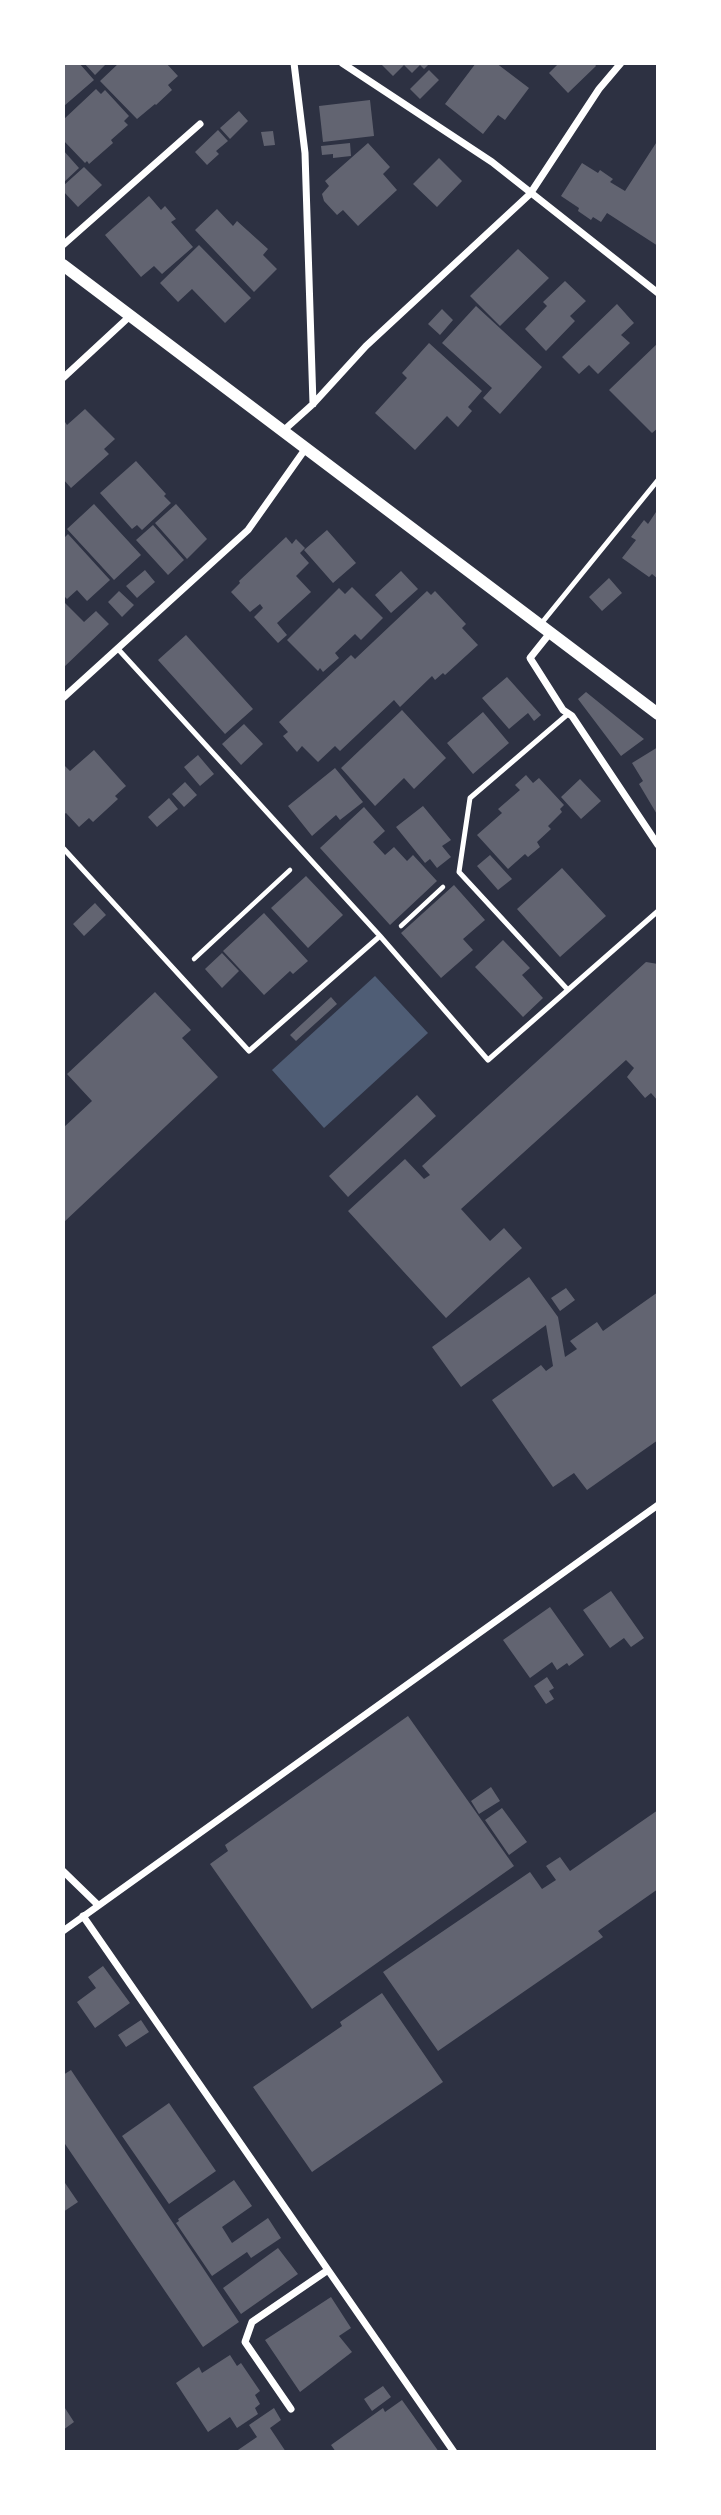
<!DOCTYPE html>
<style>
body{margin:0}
#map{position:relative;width:721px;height:2515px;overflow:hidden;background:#2d3142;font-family:"Archivo Narrow",sans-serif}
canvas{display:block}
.frame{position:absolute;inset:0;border:65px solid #fff;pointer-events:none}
</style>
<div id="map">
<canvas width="721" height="2515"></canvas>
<div class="frame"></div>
</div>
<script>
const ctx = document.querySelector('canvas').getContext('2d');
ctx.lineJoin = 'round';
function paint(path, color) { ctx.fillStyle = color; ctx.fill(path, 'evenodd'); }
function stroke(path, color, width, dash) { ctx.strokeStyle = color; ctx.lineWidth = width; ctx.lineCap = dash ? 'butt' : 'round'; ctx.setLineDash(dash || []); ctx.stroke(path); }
paint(new Path2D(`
 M375,976L428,1033L324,1128L272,1070Z`), '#4f5d75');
paint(new Path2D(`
 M63,63H79L94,80L64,106Z
 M84,63H107L95,75Z
 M119,63H166L178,76L168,85L172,90L156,105L155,104L137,119L100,81Z
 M380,63H430L424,69L420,65L412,73L404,65L393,76Z
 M476,63H496L529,88L505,120L498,115L483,134L445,104Z
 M559,63H594L596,66L568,93L549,73Z
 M429,70L439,80L420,99L410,89Z
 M96,89L101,94L105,90L129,116L124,121L128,125L111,140L113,143L89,164L87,161L85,163L63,140V120Z
 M370,100L374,136L323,142L319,106Z
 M239,111L248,121L230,139L220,128Z
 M218,130L228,141L216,151L219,154L207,165L195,152Z
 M273,131L275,145L264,146L261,132Z
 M658,140V246L607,213L601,222L593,217L591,220L578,211L579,208L561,196L582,163L598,173L600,170L613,179L610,182L625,191Z
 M350,143L351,156L333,158V154L322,155L321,146Z
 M368,143L390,167L383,174L397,190L358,226L343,210L337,215L324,201L322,194L329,186L325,181Z
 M63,150L79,168L63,183Z
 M439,158L462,181L437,207L413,184Z
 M84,167L102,185L78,207L63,191V186Z
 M149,196L161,210L165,206L176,219L171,222L193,247L162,274L154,266L141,277L105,235Z
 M217,209L233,226L237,221L268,249L263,255L277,269L254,292L195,230Z
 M199,245L251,298L225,323L192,289L178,302L160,283Z
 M518,249L549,278L500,326L470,296Z
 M565,281L586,301L570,316L575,321L546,351L525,329L547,306L543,302Z
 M617,304L634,323L621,335L630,343L598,374L589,365L579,374L562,357Z
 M476,306L542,367L500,414L483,398L492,388L442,343Z
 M442,309L453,320L440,335L428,324Z
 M429,343L482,391L468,407L472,411L458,427L447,416L415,450L375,413L407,378L402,373Z
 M658,343V428L652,433L609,390Z
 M85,409L115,439L104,449L109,454L71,488L63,479V424L65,422L67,425Z
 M136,461L166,494L164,496L171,503L142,530L137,525L132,529L100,493Z
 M94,504L141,555L114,580L67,529Z
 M176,504L207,539L187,559L155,523Z
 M658,509V579L652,574L649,577L622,558L636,540L631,537L644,520L648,524Z
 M153,525L184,560L168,575L136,540Z
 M327,530L356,563L333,583L304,550Z
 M68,534L110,580L87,601L77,590L67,599L63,595V539Z
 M286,537L292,544L296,539L305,548L300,553L309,563L296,576L311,592L277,623L287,635L278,643L254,617L263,608L260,604L250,612L231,592L240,583L239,581Z
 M145,570L155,582L137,598L126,586Z
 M401,571L418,589L391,613L375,595Z
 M609,578L622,593L602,611L589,597Z
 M352,587L383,618L361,640L355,634L335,653L339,658L323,672L320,668L318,671L287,640L339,588L345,594Z
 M119,591L134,605L122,617L108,602Z
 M427,591L431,595L435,591L466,624L462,628L478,645L445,675L443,673L435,680L432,676L400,707L394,700L340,751L335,746L318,762L302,746L297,752L283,736L288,732L279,722L351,655L355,659Z
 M63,601L84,622L96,611L109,624L63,668Z
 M186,635L253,709L225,734L158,660Z
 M507,677L541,715L534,721L528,713L509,729L482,698Z
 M586,692L644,739L621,756L578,699Z
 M402,710L446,758L414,789L404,778L375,806L341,768Z
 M483,712L509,743L473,774L447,743Z
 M244,724L263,744L241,765L222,744Z
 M658,747V816L639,784L643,781L632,763Z
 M94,750L126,786L115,796L118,799L93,822L89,818L79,827L66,813L63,815V764L70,771Z
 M198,755L214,774L200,786L184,767Z
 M335,768L363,802L340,820L336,815L312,836L288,806Z
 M526,775L533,783L539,778L564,805L560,809L562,812L548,826L551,829L537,842L540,847L528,857L525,854L508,869L477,835L502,813L498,809L520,790L515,785Z
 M580,779L601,801L581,819L561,797Z
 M185,782L197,795L184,807L172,794Z
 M169,798L178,809L157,827L148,817Z
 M423,806L451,840L442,846L451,857L437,868L430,859L425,863L396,827Z
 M364,807L385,831L373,842L385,855L394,847L407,861L413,855L437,881L390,925L320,848Z
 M490,855L512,879L498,890L477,866Z
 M562,868L606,916L560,957L517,909Z
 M306,876L343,915L308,948L271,908Z
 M454,885L485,920L463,939L473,950L441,978L401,933Z
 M95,903L106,915L84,936L73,924Z
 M264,913L308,961L293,974L290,971L264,995L223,951Z
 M503,940L530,968L522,975L543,998L523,1017L475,967Z
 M222,953L239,971L222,988L205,969Z
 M646,962L658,964V1101L651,1093L645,1098L627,1077L634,1068L626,1060L461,1209L490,1241L504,1228L522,1248L446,1318L348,1211L405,1159L424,1179L430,1175L422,1166Z
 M155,992L191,1030L182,1038L218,1077L63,1223V1128L92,1101L67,1074Z
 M331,997L337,1004L296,1041L290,1035Z
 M417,1095L436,1116L348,1197L329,1176Z
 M529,1277L558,1317L565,1357L577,1349L570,1341L597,1322L603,1331L658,1292V1440L587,1490L574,1473L553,1487L492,1400L541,1365L546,1371L553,1366L546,1325L461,1387L432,1347Z
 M566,1288L575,1300L560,1311L551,1298Z
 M611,1591L644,1638L631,1647L624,1638L610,1648L583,1610Z
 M550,1607L584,1655L569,1666L567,1663L557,1670L552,1662L530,1678L503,1640Z
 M547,1677L554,1688L549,1691L554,1699L546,1704L534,1686Z
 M408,1716L514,1866L312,2009L210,1864L228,1851L225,1845Z
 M491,1787L500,1801L479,1814L471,1801Z
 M502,1808L527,1842L509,1855L485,1820Z
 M658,1810V1889L598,1931L603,1937L438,2051L383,1972L530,1872L542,1889L556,1880L546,1866L560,1857L570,1871Z
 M103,1966L130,2003L95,2028L77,2002L96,1988L88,1977Z
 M382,1993L443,2082L312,2172L253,2087L342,2026L340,2022Z
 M141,2020L149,2032L126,2047L118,2035Z
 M71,2070L239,2322L203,2347L63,2141V2075Z
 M169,2103L216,2171L169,2204L122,2136Z
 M63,2180L78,2202L63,2212Z
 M234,2180L252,2206L222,2227L232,2243L268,2218L281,2238L251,2258L247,2252L212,2276L176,2223L179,2221L178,2219Z
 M278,2248L298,2274L241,2314L223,2288Z
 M331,2297L351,2328L339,2336L352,2352L300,2392L265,2340Z
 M230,2355L237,2366L241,2363L260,2391L255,2395L260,2404L255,2408L258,2414L237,2428L230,2417L208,2432L176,2383L199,2367L202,2373Z
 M383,2386L391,2397L372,2411L364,2399Z
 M402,2400L439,2452H336L331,2445L383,2408L385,2412Z
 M63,2405L74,2422L63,2430Z
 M274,2408L281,2420L270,2428L286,2452H235L257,2437L249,2425Z`), '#626471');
stroke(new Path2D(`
 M401,926L443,887
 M194,959L290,870`), '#fff', 4.5);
stroke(new Path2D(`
 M540,625L658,480
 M118,649L380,936L488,1060L658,911
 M63,848L249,1051L380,936
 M568,990L459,872L470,798L568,714`), '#fff', 5);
stroke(new Path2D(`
 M294,63L305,153L313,404
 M342,63L492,162L658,293
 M63,245L200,124
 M63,378L130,316
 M283,431L313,404L366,346L530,194L599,89L621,63
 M550,633L530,658L563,710L572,716L658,845
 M63,698L248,530L306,448
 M63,1871L98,1905
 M83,1916L454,2452
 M63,1931L658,1505
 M291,2409L245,2342L252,2322L328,2270`), '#fff', 7);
stroke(new Path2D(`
 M63,265L658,714`), '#fff', 12);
</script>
